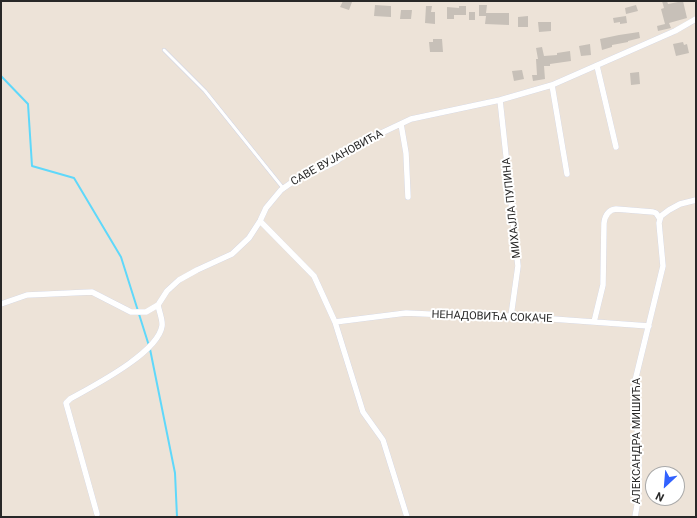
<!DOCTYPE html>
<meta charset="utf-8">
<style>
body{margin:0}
#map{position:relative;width:697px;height:518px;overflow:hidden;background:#ede3d8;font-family:Roboto,sans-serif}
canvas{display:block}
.frame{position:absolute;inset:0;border:2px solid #282828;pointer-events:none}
.north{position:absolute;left:645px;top:466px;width:40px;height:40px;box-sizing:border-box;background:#fff;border:1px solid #a9a9a9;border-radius:50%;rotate:206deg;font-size:11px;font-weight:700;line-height:16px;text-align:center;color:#282828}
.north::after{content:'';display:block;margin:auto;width:14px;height:18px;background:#3262ff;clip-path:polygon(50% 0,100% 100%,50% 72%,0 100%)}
</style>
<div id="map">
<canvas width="697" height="518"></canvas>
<div class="frame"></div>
<div class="north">N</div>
</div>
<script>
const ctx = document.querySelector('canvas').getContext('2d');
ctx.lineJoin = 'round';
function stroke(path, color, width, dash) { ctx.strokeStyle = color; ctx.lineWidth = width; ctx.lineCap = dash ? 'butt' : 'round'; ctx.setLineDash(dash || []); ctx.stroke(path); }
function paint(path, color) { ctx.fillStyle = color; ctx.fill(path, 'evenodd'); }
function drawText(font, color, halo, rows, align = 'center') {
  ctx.font = font + ' Roboto,sans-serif'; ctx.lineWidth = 4; ctx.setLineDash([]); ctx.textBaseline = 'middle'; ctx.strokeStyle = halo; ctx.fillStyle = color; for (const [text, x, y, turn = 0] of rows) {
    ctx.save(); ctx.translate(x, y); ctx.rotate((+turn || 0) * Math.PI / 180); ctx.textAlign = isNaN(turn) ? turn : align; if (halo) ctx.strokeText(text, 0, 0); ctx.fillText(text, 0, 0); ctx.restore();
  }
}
stroke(new Path2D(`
 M1,76L28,104L32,166L74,178L121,257L150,349L175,473L177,517`), '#5fd8fa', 2);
paint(new Path2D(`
 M343,1L352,2L349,10L340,7Z
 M662,1H667L668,4L683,1L687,18L669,23L671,28L658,31L657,26L665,24L661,9L664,8Z
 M375,5L391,6V17L374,16Z
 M479,5H487L486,13H509V25L485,24L486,16H479Z
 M636,5L638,11L626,14L625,8Z
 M426,6H432L431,12H435V24L425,23Z
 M459,6H466V15H454V19H447V7L459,8Z
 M401,10H412L411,19H400Z
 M469,12H475V20H469Z
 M528,16V27H518V17Z
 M626,16L627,23L620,24V22L614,23L613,18Z
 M538,22H551V31L539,32Z
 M639,32L640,38L628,41V42L612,45V47L602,50L600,39L619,35Z
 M433,39H442L443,52H430L429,42H433Z
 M683,42L684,45L687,44L689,53L676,56L673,44Z
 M590,44L591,55L581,56L579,46Z
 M542,47L544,56L557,55V53L570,51L571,61L550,64V66H544L545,79L533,81L532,75H537L536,59H538L536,48Z
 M522,70L524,79L514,81L512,71Z
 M639,72L640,84L631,85L630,73Z`), '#c7c0b8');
const lane = new Path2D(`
 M164,50L205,91L283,188`);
const street = new Path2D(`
 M597,66L616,147
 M552,85L567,174
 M500,100L518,266L511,316
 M401,124L406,153L408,197
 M260,221L314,276L335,322L363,412L383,440L407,517
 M1,304L27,295L92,292L131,312H146L158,305L167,291L179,280L197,270L232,254L249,238L260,221L266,208L281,190L302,175L325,167L337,161L356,145L411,119L500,100L552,85L675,31L696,19
 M335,322L406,313L469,316H511L649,326
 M594,322L603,285L604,223C605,215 608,210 616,209L653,212L656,213L660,219
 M97,514L66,403L70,399C93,386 158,353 162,326C163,320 159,311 158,305
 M635,517L638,500L639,466L635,381L663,266L659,223L661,216L669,210L680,204L696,200`);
stroke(lane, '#cdd2e3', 4);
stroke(street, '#cdd2e3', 6);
stroke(lane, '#fff', 3);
stroke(street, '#fff', 5.5);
drawText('11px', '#282828', '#fff', [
 ["САВЕ ВУЈАНОВИЋА",337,158,-29],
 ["МИХАЈЛА ПУПИНА",512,208,-96],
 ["НЕНАДОВИЋА СОКАЧЕ",492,317,2],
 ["АЛЕКСАНДРА МИШИЋА",637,441,-90]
]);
</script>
